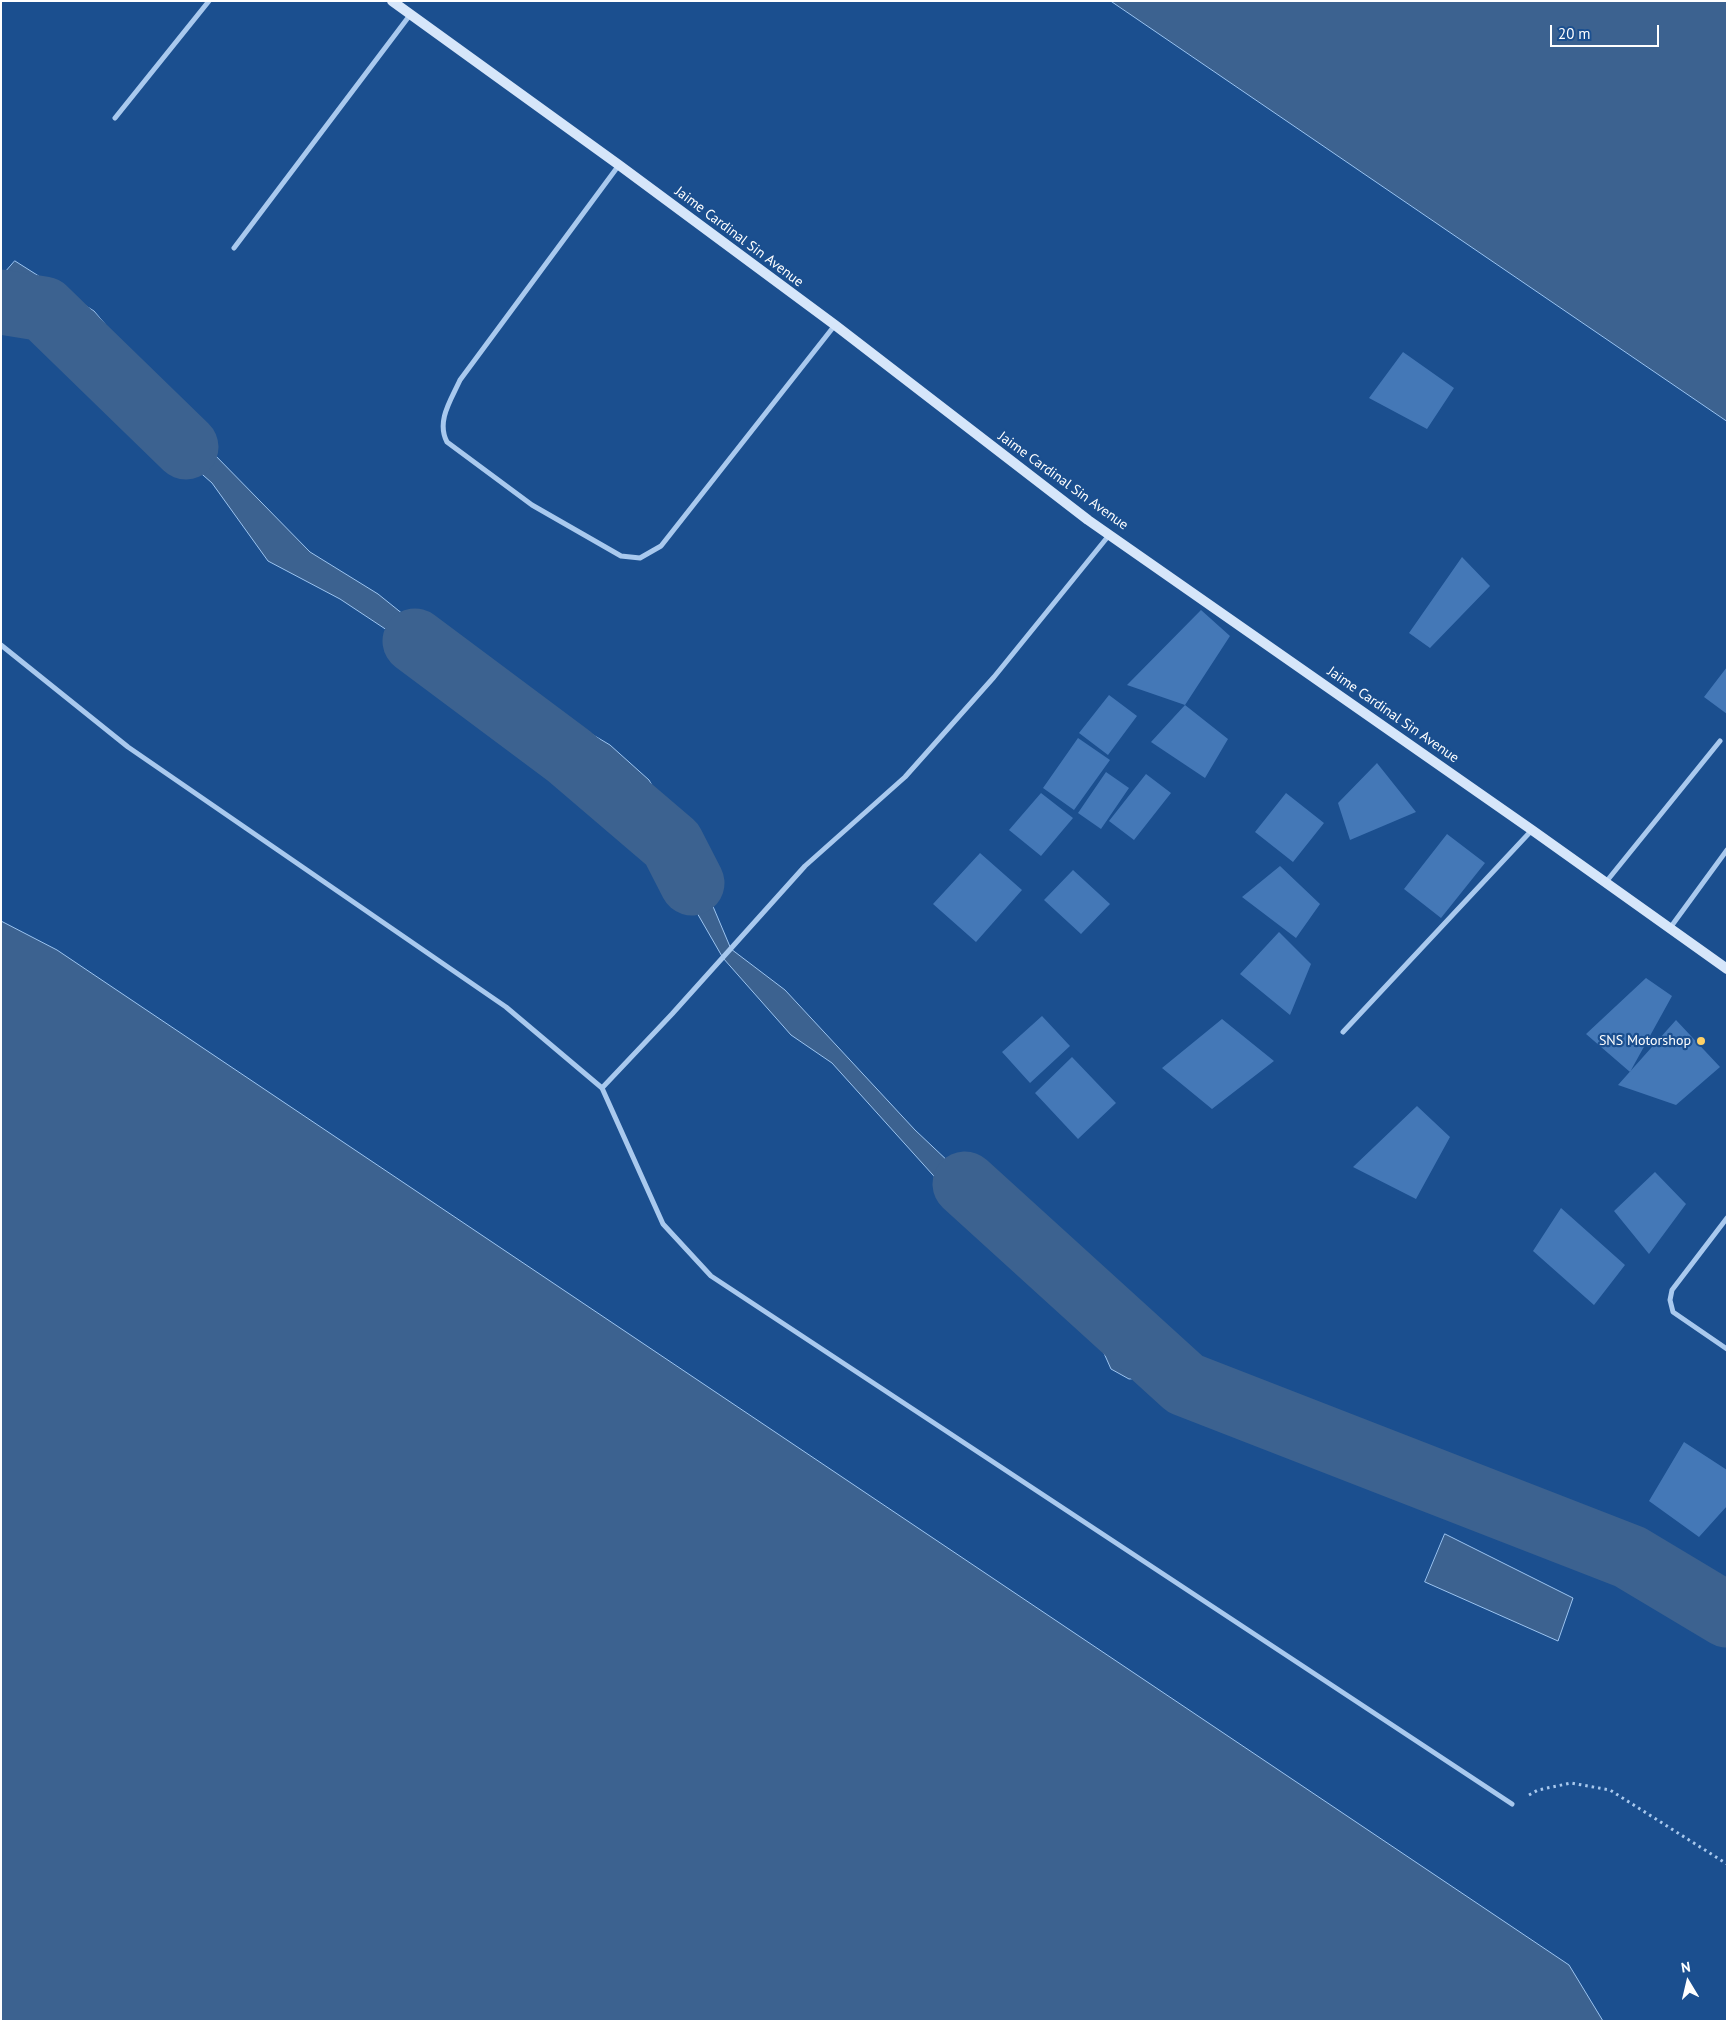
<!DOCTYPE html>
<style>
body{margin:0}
#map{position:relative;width:1728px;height:2022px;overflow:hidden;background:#1b4f8f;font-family:"PT Sans",sans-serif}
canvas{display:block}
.frame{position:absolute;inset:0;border:2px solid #fff;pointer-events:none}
.north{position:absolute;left:1663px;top:1957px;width:50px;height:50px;-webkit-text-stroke:4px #1b4f8f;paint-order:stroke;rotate:351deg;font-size:14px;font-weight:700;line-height:20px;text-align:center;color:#fff}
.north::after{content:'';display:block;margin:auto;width:18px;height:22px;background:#fff;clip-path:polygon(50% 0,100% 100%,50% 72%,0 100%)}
.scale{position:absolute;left:1550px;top:25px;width:109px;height:22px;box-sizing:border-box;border:2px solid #fff;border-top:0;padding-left:6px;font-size:15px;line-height:18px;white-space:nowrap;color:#fff;-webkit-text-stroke:4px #1b4f8f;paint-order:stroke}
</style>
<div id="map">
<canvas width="1728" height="2022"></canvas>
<div class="frame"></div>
<div class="north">N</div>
<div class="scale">20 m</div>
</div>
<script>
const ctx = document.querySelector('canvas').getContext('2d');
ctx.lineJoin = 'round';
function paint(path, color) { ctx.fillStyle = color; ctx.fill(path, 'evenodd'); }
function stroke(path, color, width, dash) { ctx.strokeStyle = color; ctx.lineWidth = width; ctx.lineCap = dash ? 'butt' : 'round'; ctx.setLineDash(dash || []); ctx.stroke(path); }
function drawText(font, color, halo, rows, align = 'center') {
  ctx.font = font + ' "PT Sans",sans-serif'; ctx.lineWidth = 4.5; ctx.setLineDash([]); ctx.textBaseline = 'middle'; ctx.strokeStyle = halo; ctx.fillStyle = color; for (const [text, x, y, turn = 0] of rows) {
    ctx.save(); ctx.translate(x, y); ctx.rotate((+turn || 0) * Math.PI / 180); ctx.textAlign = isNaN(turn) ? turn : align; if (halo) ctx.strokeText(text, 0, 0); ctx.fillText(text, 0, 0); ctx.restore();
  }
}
const water = new Path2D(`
 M1111,1H1727V421Z
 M15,261L94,311L140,365L161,400L310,552L378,594L419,627L499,679L610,745L649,780L690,852L731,949L785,990L915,1130L1005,1215L1085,1303L1153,1338L1158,1370L1143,1378L1129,1379L1111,1369L1099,1342L987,1235L832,1063L791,1035L723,958L651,833L622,793L584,750L546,725L476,689L340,599L268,561L212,483L135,415L117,374L96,337L77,324L22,316L1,295V277Z
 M1,921L57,950L1569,1965L1603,2021H1Z
 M1445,1534L1573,1598L1558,1641L1425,1582Z`);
paint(water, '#3c6290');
stroke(water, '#9cc4f0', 1);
stroke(new Path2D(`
 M1,302L44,309L186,447
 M415,641L569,756L672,844L692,883
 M965,1184L1185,1384L1630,1557L1727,1615`), '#3c6290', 65);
paint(new Path2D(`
 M1403,352L1454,388L1427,429L1369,398Z
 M1462,557L1490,586L1430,648L1409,633Z
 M1201,610L1230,636L1185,705L1228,739L1205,778L1151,742L1185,705L1127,685Z
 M1727,667V714L1704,697Z
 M1109,695L1137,716L1108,755L1079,733Z
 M1078,738L1110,760L1074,810L1043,788Z
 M1377,763L1416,812L1350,840L1338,803Z
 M1106,772L1129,788L1101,829L1078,813Z
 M1146,774L1171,793L1134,840L1109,821Z
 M1041,793L1073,818L1041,856L1009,830Z
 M1286,793L1324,823L1293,862L1255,832Z
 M1447,834L1485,863L1441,918L1404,889Z
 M980,853L1022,890L976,942L933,904Z
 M1280,866L1320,904L1296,938L1242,897Z
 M1073,870L1110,904L1081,934L1044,900Z
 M1279,932L1311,964L1290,1015L1240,974Z
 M1646,978L1672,996L1630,1072L1586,1034Z
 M1042,1016L1070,1046L1030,1083L1002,1052Z
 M1222,1019L1274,1061L1212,1109L1162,1068Z
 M1676,1020L1720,1067L1676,1105L1618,1085Z
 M1072,1057L1116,1103L1078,1139L1035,1093Z
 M1417,1106L1450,1137L1416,1199L1353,1167Z
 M1655,1172L1686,1204L1649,1254L1614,1211Z
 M1561,1208L1625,1265L1594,1305L1533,1251Z
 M1684,1442L1727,1470V1506L1699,1537L1649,1501Z`), '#4478b7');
stroke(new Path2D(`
 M1529,1795L1538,1790L1571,1783L1610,1790L1727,1864`), '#a9c9ee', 3, [2.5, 4]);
stroke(new Path2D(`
 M115,118L209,1
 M619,165L460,380C451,400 436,421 447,442L532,505L621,556L640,558L661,546L835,325
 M234,248L410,15
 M1,645L128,747L506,1007L602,1088L672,1014L805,866L905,777L994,677L1110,534
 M1606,882L1720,741
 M1670,928L1727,850
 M1343,1032L1532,830
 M602,1088L663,1224L711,1276L1512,1804
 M1727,1218L1672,1290L1670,1300L1673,1312L1727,1349`), '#a9c9ee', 5);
stroke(new Path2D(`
 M392,1L619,165L835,325L1088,520L1532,830L1727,969`), '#d6e6fa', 10);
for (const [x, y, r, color] of [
 [1701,1041,5,"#ffd166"]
]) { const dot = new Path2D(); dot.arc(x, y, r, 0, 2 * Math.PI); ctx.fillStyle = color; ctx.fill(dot); stroke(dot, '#1b4f8f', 2); }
drawText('14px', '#fff', '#1b4f8f', [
 ["Jaime Cardinal Sin Avenue",739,237,37],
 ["Jaime Cardinal Sin Avenue",1063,481,36],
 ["Jaime Cardinal Sin Avenue",1393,715,35]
]);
drawText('14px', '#fff', '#1b4f8f', [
 ["SNS Motorshop",1691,1041]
], 'right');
</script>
